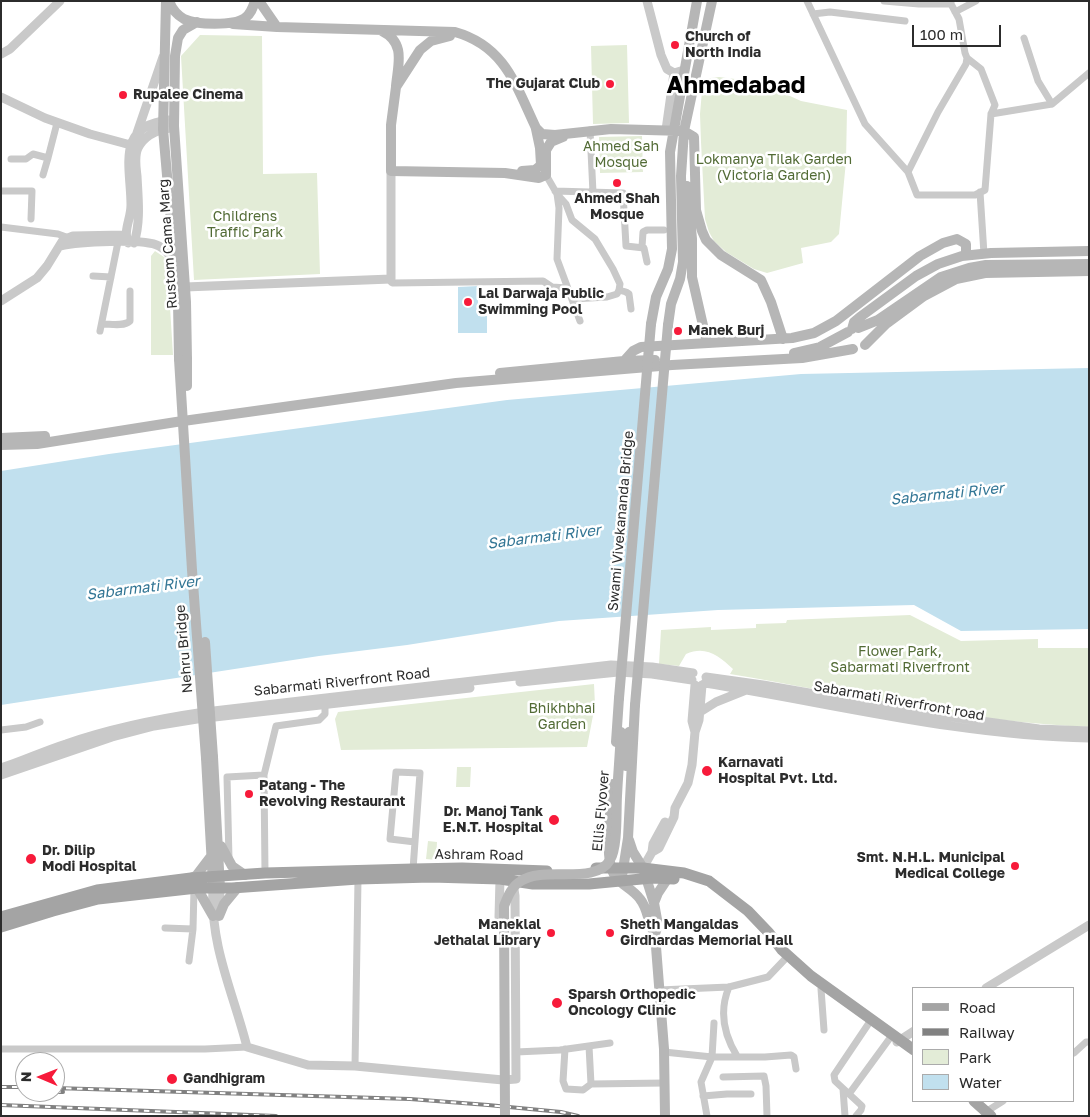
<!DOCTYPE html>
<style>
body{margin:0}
#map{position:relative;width:1090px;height:1117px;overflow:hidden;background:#fff;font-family:"Golos Text",sans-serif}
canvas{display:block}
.frame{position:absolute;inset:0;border:2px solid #2c2c2c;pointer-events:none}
.legend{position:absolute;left:912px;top:987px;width:162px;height:115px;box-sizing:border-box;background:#fff;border:1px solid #ababab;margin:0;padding:6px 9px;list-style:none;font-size:15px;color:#2c2c2c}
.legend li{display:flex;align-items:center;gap:10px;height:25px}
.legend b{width:25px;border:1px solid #ababab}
.north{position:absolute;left:15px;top:1052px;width:50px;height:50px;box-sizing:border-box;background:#fff;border:1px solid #ababab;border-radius:50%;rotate:271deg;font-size:14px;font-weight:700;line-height:20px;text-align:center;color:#2c2c2c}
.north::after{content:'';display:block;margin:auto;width:18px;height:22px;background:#f71a3a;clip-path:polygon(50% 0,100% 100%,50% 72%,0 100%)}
.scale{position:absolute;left:912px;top:25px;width:89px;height:22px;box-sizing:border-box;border:2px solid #2c2c2c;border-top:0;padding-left:6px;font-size:15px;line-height:18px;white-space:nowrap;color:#2c2c2c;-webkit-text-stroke:4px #fff;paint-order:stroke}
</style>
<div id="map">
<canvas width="1090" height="1117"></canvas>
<div class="frame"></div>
<ul class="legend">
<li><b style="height:6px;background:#a4a4a4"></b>Road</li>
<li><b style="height:6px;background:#818181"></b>Railway</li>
<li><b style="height:14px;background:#e3ecd7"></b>Park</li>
<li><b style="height:14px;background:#c1e0ee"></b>Water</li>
</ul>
<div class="north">N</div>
<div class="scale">100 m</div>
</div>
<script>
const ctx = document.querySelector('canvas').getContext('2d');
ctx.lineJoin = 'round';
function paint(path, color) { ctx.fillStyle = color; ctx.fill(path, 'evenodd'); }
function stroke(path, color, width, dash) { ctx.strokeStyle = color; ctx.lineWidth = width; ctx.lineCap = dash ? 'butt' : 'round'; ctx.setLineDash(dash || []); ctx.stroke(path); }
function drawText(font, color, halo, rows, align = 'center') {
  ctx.font = font + ' "Golos Text",sans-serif'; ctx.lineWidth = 5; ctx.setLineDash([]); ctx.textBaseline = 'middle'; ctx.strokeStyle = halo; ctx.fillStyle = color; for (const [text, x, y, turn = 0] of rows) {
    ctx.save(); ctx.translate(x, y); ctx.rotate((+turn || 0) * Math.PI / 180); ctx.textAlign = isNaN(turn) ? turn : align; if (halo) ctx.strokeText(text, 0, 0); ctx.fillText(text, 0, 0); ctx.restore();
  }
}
paint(new Path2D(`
 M200,35L262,36L263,174L317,173L320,274L194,280L181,56Z
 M627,45L629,123L593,124L591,46Z
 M719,77L759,82L801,101L847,110L846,161L839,234L831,242L801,248L803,263L767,273L754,269L726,252L714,241L709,232L705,219L701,142L700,114L703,79Z
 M642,136L643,172L600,173L599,137Z
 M155,251L167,259L173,355H151V256Z
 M910,615L961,641L1038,639V648H1089V727C968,722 849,694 730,674L733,669C719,656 706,645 686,654L679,666L659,664L661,630L711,627V630L756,628V624L786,623L787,620Z
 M594,684L595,705L587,747L341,750L335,719L338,712Z
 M457,767H471L470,787H456Z
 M428,841L437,842L436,860L426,859Z`), '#e3ecd7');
paint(new Path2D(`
 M478,286V316H487V333H458V287Z
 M1089,368V629L961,631L914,605L718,610L559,621L407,645L319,656L1,705V471L109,454L507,400L801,374Z`), '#c1e0ee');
stroke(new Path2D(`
 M807,1L865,124L908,172L917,195H975L985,190L991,114L995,105L981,69L967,58L965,53L959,19L951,4
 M884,1L919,4H951V1
 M955,12L976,1
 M813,14L830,12L905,21
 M1052,104L1089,73
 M991,114L1052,104L1038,81L1024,38
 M590,130L593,193
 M11,159H26L33,154L48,158L57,123
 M908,172L938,112L966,64L967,58
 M43,175L48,158
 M546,175L557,194L559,208L557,259L580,321
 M1,191H32L31,219
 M555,191L623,193L626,246L644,248L647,262
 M980,192L984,254
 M557,194L566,204L572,220L595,239L613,269L620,284L619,290L617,294L607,297L573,299
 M1,227L58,234L69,238
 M642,247L643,232L647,230H664
 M93,276L111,277
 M391,279V282L393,283L543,281L552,287L567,288
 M619,290L626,292L629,294L631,309
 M102,324C111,324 123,327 130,321V291
 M100,331L118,242
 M1,730L26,727L40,722
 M264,775L276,726L319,720L325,714V699
 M229,859L227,777L264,775L265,873
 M413,869L420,773L396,772L390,839L415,842
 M165,928L193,929L194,889
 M189,961L193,929
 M729,987C719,1011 724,1035 737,1056
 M821,989L824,1030
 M659,990L729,987L768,977L788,956
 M1,1049H205L247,1047
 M565,1049L563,1081L566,1089L583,1090L591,1084L589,1046
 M516,1052L560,1050L610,1043
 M664,1052L712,1057H765L791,1055L794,1057L796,1069
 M1074,1053L1086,1042H1089
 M355,1066L358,879
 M723,1077L764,1076L766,1086L767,1116
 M591,1084L665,1083
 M843,1089L845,1116
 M849,1094L890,1038
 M703,1096L727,1094H751
 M984,1113L1003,1101
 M707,1116L701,1082L712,1057L714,1023
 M856,1116L861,1110L862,1106L835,1081L834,1075L869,1023`), '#c9c9c9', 7);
stroke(new Path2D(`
 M647,1L661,55L667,69L674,73L684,70
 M1,54L10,49L60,1
 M1,97L45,118L90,134L138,147
 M666,130L674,73
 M137,133L163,57
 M128,243C123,230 131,219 131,205C131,167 115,126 169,120
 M134,243C141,221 138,198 137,176C136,167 134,156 138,148C144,136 157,130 170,128
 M60,246C78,242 143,238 159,246C167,250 170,256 174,264
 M185,287L391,279V171
 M1,301L37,278L47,266L63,240L73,236L125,235
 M706,677L763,685L930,714L1039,729L1089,731
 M520,682L618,672L652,674L692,680
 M705,683C832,703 959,736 1089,738
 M700,712L716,702L746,690
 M695,732L692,721L695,685
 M1,768C23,761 44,751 66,744C112,728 157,719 205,712L611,665L652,667L693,673
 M1,775L112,737L154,726L197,719L470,688
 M652,852L653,844L665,822
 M643,868L652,852L659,848L674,817L675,808L688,783L692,765L695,732L699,720L702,685
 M213,888C210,946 233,992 247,1047L308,1065L355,1066L503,1080L516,1079L515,896L513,883
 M219,912L220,888
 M499,917L500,879
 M986,988L1089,925
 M897,1042L914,1031`), '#c9c9c9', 9);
stroke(new Path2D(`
 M166,1L163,129L178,302L179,359
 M169,1C172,9 177,15 184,19C196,25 234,26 245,18C251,14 253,7 255,1
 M259,1L277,27
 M233,24L277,27L455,32C505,46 516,86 536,128L542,134L555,135L611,129L684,131L694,137L696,210L702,231L706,240L721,255L761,280L771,302L783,339
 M382,31C406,43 398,64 396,86
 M450,36L431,41L420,50L396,87L391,125V171L505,173L539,178L546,175V150L551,142L563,137
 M522,171L535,170L541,165L540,148L536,129
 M687,186L692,239V277L707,343
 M651,324L656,297L668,269L672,249L670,152L697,1
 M668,325L671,304L680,279L683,262L681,176L684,131L712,1
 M858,328L878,320L941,277L969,268L986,265L1089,264
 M852,329L854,322L860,317L916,276L938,264L962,256L991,253L1089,251
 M865,345L886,324L924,296L956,279L985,273L1089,271
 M794,353L820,347L848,332
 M187,359L186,302L174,126L175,56L178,38L183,30L197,22
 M624,361L633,351L641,347L792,338L814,333L836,321L920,256L943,243L957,239L966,244V255
 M500,373L624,361L655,360
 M1,438L45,436
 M1,445L37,444L176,422L456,383L672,365L802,358L853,349
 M616,742L619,698
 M213,757L220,888
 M206,758L213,884
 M613,784C611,806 603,859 615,876C621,885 633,889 640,899C649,910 647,923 655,934L664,1049L665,1116
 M629,840L633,852L643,868L654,903L658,925L655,934
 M221,846L232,866L245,875
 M622,876L628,838L635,705
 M191,878L196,876L212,855
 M197,888L213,916
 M654,903L658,893L668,878
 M219,916L224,904L238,887`), '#b6b6b6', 10);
stroke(new Path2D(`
 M596,868H643L684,873L709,881L748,911L769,933L782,950L811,976L914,1050
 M1,917L97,890L191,878L265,873L413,869L462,868L547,871
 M1,927L53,911L98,899L197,888H232L358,879L431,877L500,879L533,884H589L652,878L674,879
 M974,1101L991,1116`), '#a4a4a4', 11);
const rail = new Path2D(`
 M1,1087H25
 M55,1088L410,1099L488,1105L561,1112L578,1116
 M33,1092H63
 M1,1105L276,1116`);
stroke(rail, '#818181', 4);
stroke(rail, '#fff', 2, [5.5]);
stroke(new Path2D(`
 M179,359L192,570L206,758
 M187,359V386
 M205,642L213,757
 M619,698L651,324
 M635,705L668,325
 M626,766L629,732
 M505,1116L504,906C508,896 512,886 521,881C544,865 595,886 610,860C618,847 616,812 617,796C618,775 620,753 621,732`), '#b6b6b6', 10);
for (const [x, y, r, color] of [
 [675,45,5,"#f71a3a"],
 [610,84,5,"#f71a3a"],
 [123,95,5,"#f71a3a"],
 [617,183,5,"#f71a3a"],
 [468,302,5,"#f71a3a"],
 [678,331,5,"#f71a3a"],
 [707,771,6,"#f71a3a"],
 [249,794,5,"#f71a3a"],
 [554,820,6,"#f71a3a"],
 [31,859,6,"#f71a3a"],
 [1015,866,5,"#f71a3a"],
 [551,933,5,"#f71a3a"],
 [610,933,5,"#f71a3a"],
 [557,1003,6,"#f71a3a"],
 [172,1079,6,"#f71a3a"]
]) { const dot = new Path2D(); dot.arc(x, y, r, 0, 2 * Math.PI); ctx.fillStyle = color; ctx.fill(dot); stroke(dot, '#fff', 2); }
drawText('bold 14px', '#2c2c2c', '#fff', [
 ["Church of",685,37],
 ["North India",685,53],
 ["The Gujarat Club",600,84,"right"],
 ["Rupalee Cinema",133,95],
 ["Ahmed Shah",617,199,"center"],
 ["Mosque",617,215,"center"],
 ["Lal Darwaja Public",478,294],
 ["Swimming Pool",478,310],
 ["Manek Burj",688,331],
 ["Karnavati",718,763],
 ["Hospital Pvt. Ltd.",718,779],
 ["Patang - The",259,786],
 ["Revolving Restaurant",259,802],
 ["Dr. Manoj Tank",543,812,"right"],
 ["E.N.T. Hospital",543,828,"right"],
 ["Dr. Dilip",42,851],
 ["Modi Hospital",42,867],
 ["Smt. N.H.L. Municipal",1005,858,"right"],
 ["Medical College",1005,874,"right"],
 ["Maneklal",541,925,"right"],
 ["Jethalal Library",541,941,"right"],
 ["Sheth Mangaldas",620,925],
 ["Girdhardas Memorial Hall",620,941],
 ["Sparsh Orthopedic",568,995],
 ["Oncology Clinic",568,1011],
 ["Gandhigram",183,1079]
], 'left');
drawText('14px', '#526b35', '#fff', [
 ["Ahmed Sah",621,147],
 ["Mosque",621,163],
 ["Lokmanya Tilak Garden",774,160],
 ["(Victoria Garden)",774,176],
 ["Childrens",245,217],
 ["Traffic Park",245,233],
 ["Flower Park,",900,652],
 ["Sabarmati Riverfront",900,668],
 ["Bhikhbhai",562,709],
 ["Garden",562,725]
]);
drawText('14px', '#2c2c2c', '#fff', [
 ["Rustom Cama Marg",168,244,-94],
 ["Swami Vivekananda Bridge",621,521,-85],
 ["Nehru Bridge",184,649,-95],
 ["Sabarmati Riverfront Road",342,682,-6],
 ["Sabarmati Riverfront road",899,701,10],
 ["Ellis Flyover",601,811,-85],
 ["Ashram Road",479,855,1]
]);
drawText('italic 15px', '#337695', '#fff', [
 ["Sabarmati River",947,494,-6],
 ["Sabarmati River",544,537,-7],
 ["Sabarmati River",143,588,-7]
]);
drawText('bold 24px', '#000', '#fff', [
 ["Ahmedabad",736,85]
]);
</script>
